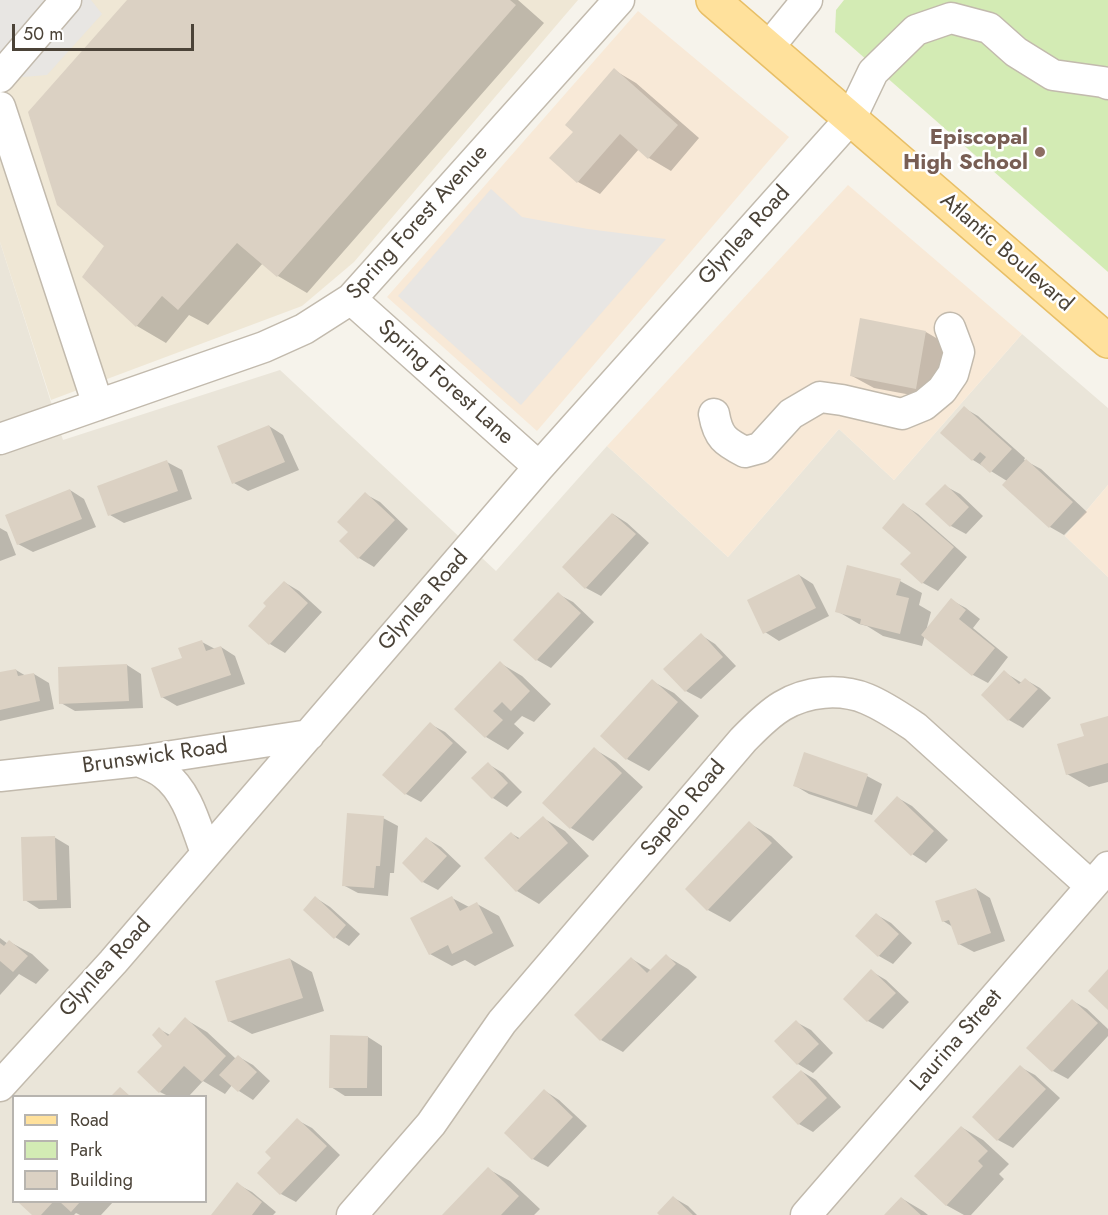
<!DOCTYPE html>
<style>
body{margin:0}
#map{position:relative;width:1108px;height:1215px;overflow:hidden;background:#f6f3eb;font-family:Jost,sans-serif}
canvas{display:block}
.legend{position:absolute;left:12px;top:1095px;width:195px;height:108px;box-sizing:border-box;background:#fff;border:2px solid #b7b4af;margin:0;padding:8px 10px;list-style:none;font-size:18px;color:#4b4338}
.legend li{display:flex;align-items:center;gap:12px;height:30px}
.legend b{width:30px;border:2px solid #b7b4af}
.scale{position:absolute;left:12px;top:24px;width:182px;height:27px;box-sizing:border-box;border:3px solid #4b4338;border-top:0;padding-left:8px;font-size:18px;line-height:21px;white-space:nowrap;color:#4b4338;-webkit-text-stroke:4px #fff;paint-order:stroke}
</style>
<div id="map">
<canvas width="1108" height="1215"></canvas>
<ul class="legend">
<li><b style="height:8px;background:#ffe19c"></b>Road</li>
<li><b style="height:16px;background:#d3ebb4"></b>Park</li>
<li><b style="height:16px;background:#dbd1c3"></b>Building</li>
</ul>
<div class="scale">50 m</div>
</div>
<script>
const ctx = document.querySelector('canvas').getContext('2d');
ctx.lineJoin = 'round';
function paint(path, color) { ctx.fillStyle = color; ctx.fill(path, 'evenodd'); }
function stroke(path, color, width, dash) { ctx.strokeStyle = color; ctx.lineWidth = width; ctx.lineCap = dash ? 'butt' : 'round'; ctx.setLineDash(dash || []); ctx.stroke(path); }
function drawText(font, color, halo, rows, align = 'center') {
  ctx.font = font + ' Jost,sans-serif'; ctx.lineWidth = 5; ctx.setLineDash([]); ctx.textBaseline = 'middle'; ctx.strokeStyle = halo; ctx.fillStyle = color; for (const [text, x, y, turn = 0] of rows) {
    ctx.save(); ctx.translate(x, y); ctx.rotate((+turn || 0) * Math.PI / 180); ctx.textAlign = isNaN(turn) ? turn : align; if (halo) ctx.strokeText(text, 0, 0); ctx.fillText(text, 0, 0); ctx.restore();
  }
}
paint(new Path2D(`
 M0,242L63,440L280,370L496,571L607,446L728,557L839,429L894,480L1022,334L1108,408V485L1065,536L1108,577V1215H0ZM14,1096H206V1202H14Z`), '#eae5d9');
paint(new Path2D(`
 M638,11L789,137L537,431L387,297Z
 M848,185L1022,334L894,480L839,429L728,557L607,446Z
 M1108,485V577L1065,536Z`), '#f8e9d7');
paint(new Path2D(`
 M0,0H578L354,262L302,306L51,400L0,242Z`), '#efe7d5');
paint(new Path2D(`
 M844,0H1108V272L835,32L836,10Z`), '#d3ebb4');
paint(new Path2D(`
 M0,0H91L102,14L47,75L11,78L0,81Z
 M491,189L522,217L588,229L666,239L521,405L398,296Z`), '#e8e6e3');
paint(new Path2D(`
 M129,0H518L544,23L307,293L278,276L263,263L208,325L189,315L166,343L137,326L84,276L106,246Z
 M614,70L636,83L699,138L671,171L649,158L639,149L600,194L578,182L575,132Z
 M926,332L948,345L938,400L874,388L852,376Z
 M964,408L978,416L1025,458L1024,460L1041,469L1087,512L1064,535L1050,527L1007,481L973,460L942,433Z
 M269,426L283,435L299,470L248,491L234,483Z
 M167,462L182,470L192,499L124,523L110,515Z
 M945,486L960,494L983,516L966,534L951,526L927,504Z
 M70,490L84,499L96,527L33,552L18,544Z
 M365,494L380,502L408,529L374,567L359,558L341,541L350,532Z
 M904,505L918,514L967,557L938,591L923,583L902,564L913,552Z
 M613,514L627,523L649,543L601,596L586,588L564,567Z
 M0,528L7,532L16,555L0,561Z
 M799,575L813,584L829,616L779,641L765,632Z
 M900,581L922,593L919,605L931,612L926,631L951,600L966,608L980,619L973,628L1008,657L988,683L973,675L925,635L922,646L883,636L867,626L859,624L837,611Z
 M284,582L299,591L322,612L285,653L270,644L250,626L269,606Z
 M558,594L573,602L594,622L551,668L537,660Z
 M701,635L715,644L736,666L701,699L686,691Z
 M202,642L215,649L221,647L235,656L245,684L177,706L162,697L184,659Z
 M500,663L522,676L551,704L534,722L522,716L514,724L524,733L508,750L486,737L456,709Z
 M127,665L141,674L143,708L75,711L61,703Z
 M16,670L26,676L34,674L49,683L54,709L0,721V674Z
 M1004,672L1022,683L1026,680L1040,688L1051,698L1023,728L1009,720Z
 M652,681L674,693L699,716L649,771L627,759Z
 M1108,717V782L1089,787L1067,774L1086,737Z
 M430,724L445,732L467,752L421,802L406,794L384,775Z
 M594,749L616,762L643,787L593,841L571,828L544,803Z
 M488,764L503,773L522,792L507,807L493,798Z
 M867,776L882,784L872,815L809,794L794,785Z
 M898,798L912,806L948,840L926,863L912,854Z
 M383,818L398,826L394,873H390L388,896L358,893L343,885Z
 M543,818L565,831L589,856L539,904L517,891L512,834L521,839Z
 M749,823L771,836L793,857L730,922L708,910L687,889Z
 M54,837L69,846L71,908L39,909L25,900Z
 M427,839L441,847L461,866L438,890L423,882Z
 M976,889L990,898L1005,941L974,952L959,944L953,927L943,921Z
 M316,898L330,907L360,934L349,946L335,937Z
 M452,898L469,907L477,904L499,916L514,946L475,966L465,960L452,966L430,954Z
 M877,915L891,923L912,943L893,964L879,956Z
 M0,938L8,944L10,942L32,954L49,970L36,984L19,974L0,995Z
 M666,956L688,969L697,977L623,1052L601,1040L632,959L652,971Z
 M290,959L312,972L324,1011L252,1034L229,1021Z
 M871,971L886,980L909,1002L883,1029L868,1021L845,999Z
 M1073,1001L1087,1009L1108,1029V1036L1068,1079L1053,1071L1028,1048Z
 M185,1019L207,1032L236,1059L239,1057L253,1065L270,1081L253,1100L239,1091L232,1085L225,1094L203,1081L189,1096H168L160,1092L165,1045L159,1029L170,1035Z
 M796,1022L811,1030L833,1053L813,1073L798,1064L776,1041Z
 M368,1037L382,1046V1096H345L331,1087Z
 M1020,1067L1035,1075L1060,1098L1013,1148L998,1140L974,1117Z
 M801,1071L816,1080L841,1107L813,1132L799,1124Z
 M545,1091L559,1100L587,1126L548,1167L533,1159L506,1133Z
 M297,1120L312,1128L340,1155L296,1202L281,1194L259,1173L273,1158Z
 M961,1127L983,1140L1009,1164L999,1174L1004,1179L971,1215H964L946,1205Z
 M488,1169L510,1181L540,1209L534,1215H445Z
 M237,1184L252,1192L276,1212L273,1215H213Z
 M674,1198L688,1206L697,1215H661Z
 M901,1198L923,1211L928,1215H886Z
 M20,1202H113L101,1215H80L76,1213L74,1215H35Z`), '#0003');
paint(new Path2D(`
 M127,0H510L516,5L277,277L237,243L178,310L162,296L136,327L82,277L104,246L57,205L28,112Z
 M614,68L678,125L648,159L620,134L577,183L549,158L573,132L565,125Z
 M860,318L926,331L916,389L850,376Z
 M964,406L1012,449L990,473L980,464L986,457L980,452L972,461L940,433Z
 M269,425L285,462L232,484L217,446Z
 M1026,459L1073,502L1049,528L1002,485Z
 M167,460L178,491L108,516L97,486Z
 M945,484L969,507L950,527L925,504Z
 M70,489L82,519L17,545L5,515Z
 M365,492L395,520L358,559L339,541L348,532L337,522Z
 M903,503L954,547L922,584L900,564L911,553L882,528Z
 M612,513L636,534L585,589L562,567Z
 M847,565L901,579L896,595L909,598L900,634L860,624L861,619L835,612Z
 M799,574L816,608L763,634L747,600Z
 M284,581L308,603L269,645L248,626L266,606L263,603Z
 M558,592L581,613L536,661L513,640Z
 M951,598L966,610L959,619L995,648L972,676L921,635Z
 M701,633L723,657L685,692L663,669Z
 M202,640L206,651L221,646L231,675L161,698L151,668L182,658L178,648Z
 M500,661L530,691L511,711L502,702L493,711L503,720L485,738L454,709Z
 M127,664L129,701L59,704L58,667Z
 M16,669L18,676L34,673L40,701L0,710V672Z
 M1004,670L1019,684L1025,678L1038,689L1008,721L981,695Z
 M652,679L678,702L626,760L600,736Z
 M1108,716V763L1066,775L1057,744L1084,736L1080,724Z
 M430,722L453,743L405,795L382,775Z
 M594,747L622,773L570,829L542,803Z
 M804,752L868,774L857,807L793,786Z
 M488,762L508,783L492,799L471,778Z
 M897,796L934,831L911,856L874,821Z
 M347,813L384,816L380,866H376L374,888L342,886Z
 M543,816L568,843L516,892L484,858L511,832L518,839Z
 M749,821L772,843L707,911L685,889Z
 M55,836L57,900L23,901L21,837Z
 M426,837L447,856L422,883L402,863Z
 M976,888L991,933L958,945L949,920L942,922L935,901Z
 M315,896L346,925L334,939L303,910Z
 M452,896L460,911L477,902L493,933L452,954L448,945L429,955L410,918Z
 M876,913L899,934L878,957L855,936Z
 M9,940L28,956L13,972L0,961V943L4,946Z
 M666,954L676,964L600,1041L574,1015L631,957L647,973Z
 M290,958L303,998L228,1022L215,981Z
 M871,969L896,993L867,1022L843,999Z
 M1108,969V1010L1088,991Z
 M1072,999L1098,1023L1052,1072L1026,1048Z
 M185,1017L226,1056L202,1082L184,1066L159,1093L137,1072L162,1046L152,1035L159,1027L168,1036Z
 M796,1020L819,1044L797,1065L774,1041Z
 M330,1035L368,1036L367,1088H329Z
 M238,1055L257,1072L238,1092L219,1075Z
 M1020,1065L1046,1089L997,1141L972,1117Z
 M801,1070L827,1098L798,1125L772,1097Z
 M120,1087L130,1096H111Z
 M544,1089L573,1117L532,1160L504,1133Z
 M297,1118L327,1146L280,1195L257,1173L271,1158L265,1152Z
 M961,1126L988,1151L978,1161L983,1166L946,1206L914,1176Z
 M488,1167L519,1196L501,1215H442Z
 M237,1182L262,1202L252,1215H211Z
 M673,1196L693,1215H659L657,1213Z
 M901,1197L921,1215H884Z
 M18,1202H53L41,1215H32Z
 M60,1202H80L71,1212Z`), '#dbd1c3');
const minor = new Path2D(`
 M768,48L807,0
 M0,77L66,0
 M0,107L98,405
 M351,299L539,467
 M714,414C718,437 725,442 745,452L760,448L791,414L820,397L842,400L902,414L924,405L942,390L953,374L959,352L950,328
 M0,439L264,347L304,329L351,299L619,0
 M139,761C147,765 157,768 164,774C188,792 196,827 206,853
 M0,776L139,761L309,735
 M0,1086L113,962L539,467L851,118L873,72L916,30L951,18L989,28L1016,52L1053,75L1103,82L1108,84
 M352,1215L431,1124L502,1022L743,740C755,728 767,715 782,706C807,691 840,688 867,699C884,706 900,717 915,727L1091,886
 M806,1215L1108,867`);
const major = new Path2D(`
 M713,0L1108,341`);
stroke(minor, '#c2baad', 33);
stroke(major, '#e8bf67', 36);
stroke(minor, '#fff', 30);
stroke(major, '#ffe19c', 33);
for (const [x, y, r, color] of [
 [1040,152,6,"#8d6e63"]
]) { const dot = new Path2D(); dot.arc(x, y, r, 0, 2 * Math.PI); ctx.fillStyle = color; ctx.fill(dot); stroke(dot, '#fff', 2); }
drawText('bold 22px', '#785e54', '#fff', [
 ["Episcopal",1028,139],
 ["High School",1028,164]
], 'right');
drawText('22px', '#4b4338', '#fff', [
 ["Spring Forest Avenue",418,223,-48],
 ["Glynlea Road",745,236,-48],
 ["Atlantic Boulevard",1006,253,41],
 ["Spring Forest Lane",445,383,42],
 ["Glynlea Road",424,601,-49],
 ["Brunswick Road",155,757,-8],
 ["Sapelo Road",684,809,-50],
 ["Glynlea Road",106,968,-48],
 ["Laurina Street",957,1041,-49]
]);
</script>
